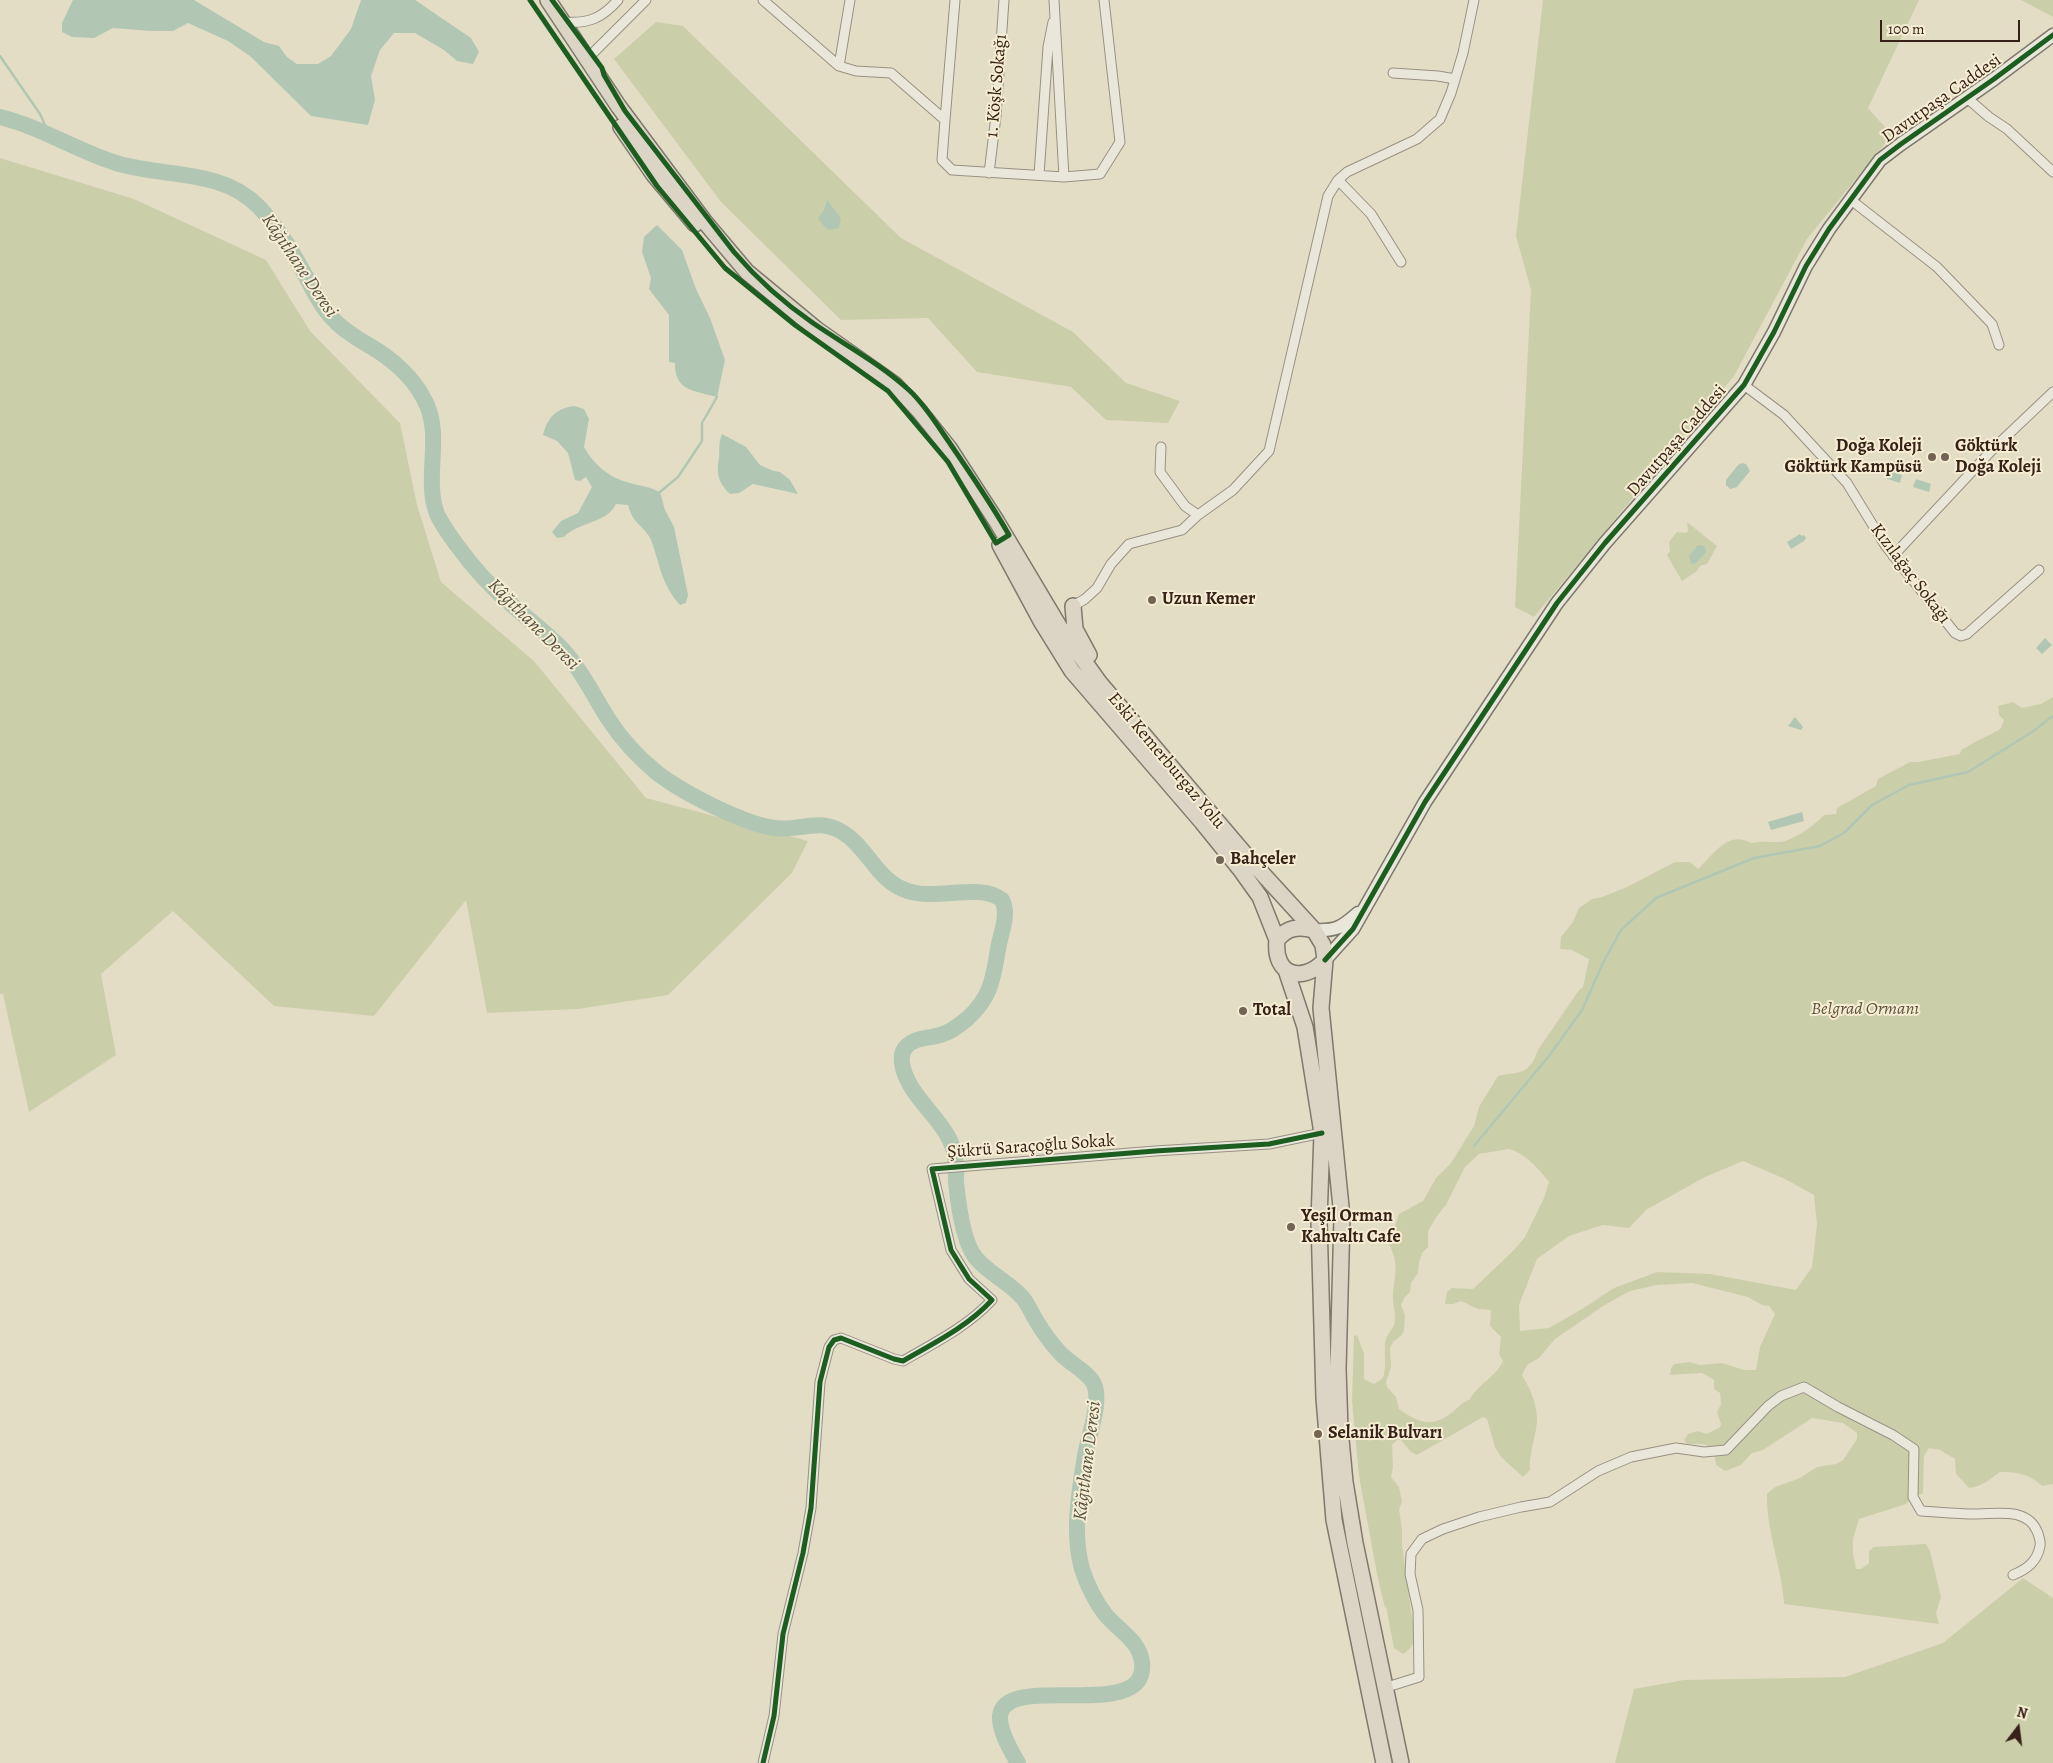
<!DOCTYPE html>
<meta charset="utf-8">
<style>
body{margin:0}
#map{position:relative;width:2053px;height:1763px;overflow:hidden;background:#e4ddc6;font-family:Alegreya,serif}
canvas{display:block}
.north{position:absolute;left:1993px;top:1703px;width:50px;height:50px;-webkit-text-stroke:4px #f6edd2;paint-order:stroke;rotate:15deg;font-size:14px;font-weight:700;line-height:20px;text-align:center;color:#362118}
.north::after{content:'';display:block;margin:auto;width:18px;height:22px;background:#362118;clip-path:polygon(50% 0,100% 100%,50% 72%,0 100%)}
.scale{position:absolute;left:1880px;top:20px;width:140px;height:22px;box-sizing:border-box;border:2px solid #362118;border-top:0;padding-left:6px;font-size:15px;line-height:18px;white-space:nowrap;color:#362118;-webkit-text-stroke:4px #f6edd2;paint-order:stroke}
</style>
<div id="map">
<canvas width="2053" height="1763"></canvas>
<div class="north">N</div>
<div class="scale">100 m</div>
</div>
<script>
const ctx = document.querySelector('canvas').getContext('2d');
ctx.lineJoin = 'round';
function paint(path, color) { ctx.fillStyle = color; ctx.fill(path, 'evenodd'); }
function stroke(path, color, width, dash) { ctx.strokeStyle = color; ctx.lineWidth = width; ctx.lineCap = dash ? 'butt' : 'round'; ctx.setLineDash(dash || []); ctx.stroke(path); }
function drawText(font, color, halo, rows, align = 'center') {
  ctx.font = font + ' Alegreya,serif'; ctx.lineWidth = 4; ctx.setLineDash([]); ctx.textBaseline = 'middle'; ctx.strokeStyle = halo; ctx.fillStyle = color; for (const [text, x, y, turn = 0] of rows) {
    ctx.save(); ctx.translate(x, y); ctx.rotate((+turn || 0) * Math.PI / 180); ctx.textAlign = isNaN(turn) ? turn : align; if (halo) ctx.strokeText(text, 0, 0); ctx.fillText(text, 0, 0); ctx.restore();
  }
}
paint(new Path2D(`
 M1543,0H1919L1868,108L1892,135L1807,239L1734,376L1534,617L1515,607L1531,290L1516,236Z
 M2021,0H2053V17Z
 M656,22L683,26L901,238L1073,332L1126,383L1180,401L1168,423L1106,420L1071,387L977,372L928,318L841,320L721,202L614,59Z
 M0,158L134,199L266,260L310,331L400,423L417,505L441,582L534,661L646,798L808,841L792,873L668,995L578,1009L487,1013L466,900L374,1016L274,1006L173,911L101,974L116,1055L29,1112L3,994H0Z
 M1687,522L1717,546L1707,564L1700,566L1697,571L1682,581L1667,555L1670,551L1669,542L1677,532L1686,533L1688,531Z
 M2053,697V1484L2042,1486C2030,1474 2017,1472 2000,1472C1990,1479 1982,1487 1969,1488L1956,1474L1955,1459L1940,1450L1929,1448L1924,1456L1923,1493L1911,1499L1906,1504L1859,1519L1853,1539V1554L1856,1569H1861L1869,1563V1551L1874,1547L1926,1544L1930,1551L1941,1597L1936,1613L1939,1624L1784,1604C1782,1567 1766,1532 1767,1494L1775,1487L1800,1478L1817,1467L1836,1464L1843,1460L1857,1439V1433L1843,1423L1812,1418L1763,1450L1752,1453L1741,1465L1725,1471L1716,1465L1714,1454L1709,1446L1702,1444H1687L1684,1440L1688,1434L1697,1431L1707,1434L1720,1427L1721,1424L1717,1412L1721,1404L1720,1393L1714,1389V1380L1702,1373L1670,1375L1671,1368L1674,1364L1690,1362L1700,1365L1722,1363L1744,1370H1756L1760,1347L1775,1314L1769,1306L1762,1305L1748,1297L1692,1283L1657,1285L1630,1291L1603,1306L1555,1339L1539,1358L1527,1365L1522,1375C1531,1390 1538,1406 1537,1423C1535,1439 1529,1454 1530,1470L1523,1477L1501,1457L1495,1447L1487,1419L1483,1417L1417,1455L1411,1452L1401,1440H1397L1392,1445L1393,1467L1391,1477L1399,1487L1402,1502L1399,1509L1402,1529V1545L1414,1632C1414,1642 1413,1648 1403,1654L1394,1648L1386,1606L1385,1608L1377,1574L1359,1476L1352,1401L1354,1336L1357,1335L1364,1354V1379L1374,1384L1383,1378C1387,1365 1384,1355 1385,1343C1386,1336 1391,1331 1394,1325C1397,1315 1392,1304 1393,1294C1395,1273 1399,1264 1389,1244L1399,1214L1423,1201L1436,1178L1451,1163L1474,1126L1479,1107L1498,1076C1520,1071 1529,1076 1538,1050L1579,990L1583,987L1589,959L1572,950L1560,949L1561,937L1573,922L1579,908L1592,899L1602,897L1627,887L1675,862H1690L1698,869C1714,854 1728,830 1751,843C1761,841 1769,842 1779,842C1792,842 1816,824 1824,815L1836,814L1837,808L1876,786L1878,779L1910,762H1918L1960,754L1961,750L1977,741L1997,731L2001,728L2004,720L1999,715L1998,706L2013,702L2022,708L2041,704ZM1509,1149C1525,1153 1539,1169 1549,1182L1544,1198L1525,1237L1514,1250L1473,1289L1452,1288L1447,1292L1445,1304H1453L1461,1301L1478,1309L1491,1310L1490,1326L1501,1337L1499,1354L1503,1361C1496,1377 1478,1384 1470,1399C1461,1403 1456,1410 1447,1416C1430,1428 1414,1420 1399,1409L1396,1397L1387,1387L1386,1382L1391,1367L1390,1348L1393,1342L1402,1335L1404,1330L1405,1315L1401,1305L1405,1297L1410,1292L1411,1283L1418,1273L1419,1263L1422,1253L1428,1247V1231L1437,1216L1446,1205L1465,1167L1479,1154ZM1743,1161L1785,1179L1814,1195L1817,1225L1812,1267L1796,1290L1710,1274L1657,1272L1614,1288L1582,1309L1549,1328L1520,1331L1519,1305L1537,1259L1569,1236L1603,1225L1629,1228L1646,1210L1705,1177Z
 M2023,1578L2053,1598V1763H1615L1634,1689L1684,1680L1845,1677L1943,1643Z`), '#cbcfa9');
paint(new Path2D(`
 M73,0H194L264,42L279,46L287,57L297,64H318L331,56L351,29L361,0H415L471,38L479,52L473,64L457,61L444,50L415,33H394L380,50L371,76L375,100L368,125L311,116L250,56L228,41L188,23L173,31H150L113,28L94,38L72,37L62,32V23Z
 M827,200L841,218L839,228L829,230L823,225L818,218L824,210Z
 M657,225L682,250L696,289L710,318L725,360L717,397C695,391 674,391 675,363L669,362V315L649,289L651,278L642,252L644,237Z
 M574,406L584,409L589,419L584,447C591,460 604,473 618,479C632,485 646,485 660,492L665,510L674,527L688,595L686,603L680,605C661,584 660,564 651,540C644,525 633,525 628,505L616,504C608,523 578,522 564,537L557,538L552,532L561,521L578,513L592,487L586,477L580,481L575,480L568,453L557,441L543,435C548,417 555,409 574,406Z
 M722,434L746,447L760,465L774,471L780,472L790,480L798,494L753,484L739,493L730,494C718,483 716,473 719,458C720,448 718,444 722,434Z
 M1742,463L1746,464L1750,471L1737,487L1730,489L1726,485V480L1738,465Z
 M1887,470L1902,475L1900,483L1885,478Z
 M1916,479L1931,484L1929,492L1913,487Z
 M1800,534L1801,536L1804,535L1806,538L1804,541L1791,549L1787,542Z
 M1698,545L1705,546L1706,552L1696,563L1691,564L1689,556Z
 M2045,638L2052,645L2042,654L2036,648Z
 M1795,717L1803,727L1801,730L1788,726Z
 M1802,812L1804,821L1771,830L1768,822Z`), '#b1c7b3');
stroke(new Path2D(`
 M0,56L40,114L50,136
 M660,492L678,477L702,441V423L717,397
 M1474,1146L1549,1056L1582,1010L1603,963L1621,930L1656,898L1754,858L1820,846L1844,833L1872,805L1909,785L1968,772L2032,732L2053,716`), '#b1c7b3', 2.5);
stroke(new Path2D(`
 M0,117C41,127 77,151 116,163C165,178 221,168 259,207C275,224 288,244 299,264C311,284 319,306 336,322C346,332 358,339 370,346C391,358 413,377 424,399C444,435 423,477 437,514C442,525 449,534 456,544C472,566 490,587 512,605C529,620 548,634 564,651C583,672 594,697 609,720C622,740 638,757 656,772C681,792 742,823 774,828C799,832 817,817 842,832C868,847 877,882 908,891C937,901 980,882 1002,900C1009,913 1002,930 999,944C993,976 993,996 967,1019C959,1025 953,1031 943,1034C931,1039 916,1036 906,1047C901,1052 901,1060 903,1068C911,1099 943,1118 953,1148C957,1159 956,1171 956,1182C958,1202 963,1243 976,1258C989,1274 1009,1282 1023,1298C1029,1306 1032,1314 1037,1322C1044,1334 1052,1344 1061,1354C1071,1364 1088,1372 1094,1384C1102,1402 1088,1437 1085,1456C1079,1492 1072,1533 1082,1569C1087,1584 1095,1601 1105,1614C1118,1630 1139,1640 1142,1662C1149,1725 1005,1670 1000,1716C999,1731 1011,1751 1018,1763`), '#b1c7b3', 16);
const street = new Path2D(`
 M763,0L839,66L856,71L891,73L945,120L942,160L952,170L1064,177L1100,174L1120,142L1104,0
 M1054,0L1064,177
 M564,22C589,24 602,18 618,0
 M586,57L594,52L646,0
 M839,66L850,0
 M1393,73L1438,76L1455,79
 M1967,98L1989,117L2007,129L2053,172
 M945,120L955,0
 M989,173L996,116L1004,0
 M1039,175L1048,47L1053,22
 M1338,180L1371,214L1401,262
 M1851,200L1937,267L1992,324L1999,345
 M1744,385L1784,415L1847,483L1885,545L1955,633L1961,636L1967,634L2039,570
 M1161,447L1160,472L1185,506L1198,515
 M1893,556L1993,449L2053,392
 M1073,606L1085,599L1097,588L1111,564L1129,544L1182,530L1198,515L1233,490L1269,451L1328,196L1338,180L1347,172L1417,139L1440,119L1451,93L1463,53L1474,0
 M1384,1688L1419,1677L1418,1610L1410,1574L1411,1554L1422,1539L1443,1529L1479,1517L1521,1507L1550,1502L1598,1471L1631,1457L1676,1448L1704,1452L1726,1450L1768,1406L1781,1396L1804,1387L1838,1407L1893,1435L1914,1449L1913,1497L1921,1511C1939,1512 1957,1514 1975,1514C1996,1514 2026,1507 2037,1531C2039,1536 2041,1541 2040,1546C2037,1562 2027,1569 2013,1575
 M763,1763L774,1716L783,1634L803,1553L811,1508L820,1382L829,1347L834,1340L841,1338L894,1359L903,1361C934,1343 967,1327 992,1300L969,1279L951,1250L932,1169L1155,1151L1269,1144L1322,1133`);
const secondary = new Path2D(`
 M1314,930C1336,931 1341,928 1358,913
 M1325,960L1353,929L1425,802L1557,603L1605,543L1744,385L1774,332L1806,266L1829,229L1880,160L1901,144L1994,79L2053,35`);
const primary = new Path2D(`
 M548,0L619,107L704,221L747,272L816,329L894,384L921,413L949,448L997,522L1059,626L1099,682L1250,860L1314,930L1323,945L1325,960L1321,1008L1342,1217L1338,1369L1340,1429L1345,1482L1355,1543L1401,1763
 M621,127L654,175L695,224
 M1000,545L1041,621L1072,671L1202,822L1240,869L1260,897L1277,940
 M1073,606L1075,629L1089,655
 M1314,930C1299,926 1287,927 1277,940C1273,976 1303,984 1325,960
 M1286,970L1305,1027L1322,1133L1319,1221L1324,1398L1334,1520L1384,1763`);
stroke(street, '#989183', 11);
stroke(secondary, '#7f786c', 15);
stroke(primary, '#7f786c', 18);
stroke(street, '#e9e6da', 9);
stroke(secondary, '#e9e6da', 12);
stroke(primary, '#dcd5c5', 15);
stroke(new Path2D(`
 M530,0L657,186L725,268L795,325L888,391L948,462L996,543L1009,535C991,503 970,473 949,442C937,425 925,405 910,391C881,364 845,345 813,323C784,303 757,279 734,252L625,111L604,75L602,68L552,0
 M1325,960L1353,929L1425,802L1557,603L1605,543L1744,385L1774,332L1806,266L1829,229L1880,160L1901,144L1994,79L2053,35
 M763,1763L774,1716L783,1634L803,1553L811,1508L820,1382L829,1347L834,1340L841,1338L894,1359L903,1361C934,1343 967,1327 992,1300L969,1279L951,1250L932,1169L1155,1151L1269,1144L1322,1133`), '#1b5e20', 5);
for (const [x, y, r, color] of [
 [1932,457,5,"#736355"],
 [1945,457,5,"#736355"],
 [1152,600,5,"#736355"],
 [1220,860,5,"#736355"],
 [1243,1011,5,"#736355"],
 [1291,1227,5,"#736355"],
 [1318,1434,5,"#736355"]
]) { const dot = new Path2D(); dot.arc(x, y, r, 0, 2 * Math.PI); ctx.fillStyle = color; ctx.fill(dot); stroke(dot, '#f6edd2', 2); }
drawText('18px', '#362118', '#f6edd2', [
 ["1. Köşk Sokağı",997,86,-85],
 ["Davutpaşa Caddesi",1942,99,-35],
 ["Davutpaşa Caddesi",1677,441,-49],
 ["Kızılağaç Sokağı",1910,574,53],
 ["Eski Kemerburgaz Yolu",1166,761,50],
 ["Şükrü Saraçoğlu Sokak",1031,1147,-4]
]);
drawText('bold 18px', '#362118', '#f6edd2', [
 ["Doğa Koleji",1922,447,"right"],
 ["Göktürk Kampüsü",1922,468,"right"],
 ["Göktürk",1955,447],
 ["Doğa Koleji",1955,468],
 ["Uzun Kemer",1162,600],
 ["Bahçeler",1230,860],
 ["Total",1253,1011],
 ["Yeşil Orman",1301,1217],
 ["Kahvaltı Cafe",1301,1238],
 ["Selanik Bulvarı",1328,1434]
], 'left');
drawText('italic 18px', '#5c523d', '#f6edd2', [
 ["Belgrad Ormanı",1865,1010]
]);
drawText('italic 19px', '#545044', '#f6edd2', [
 ["Kâğıthane Deresi",299,266,56],
 ["Kâğıthane Deresi",533,625,45],
 ["Kâğıthane Deresi",1088,1461,-83]
]);
</script>
